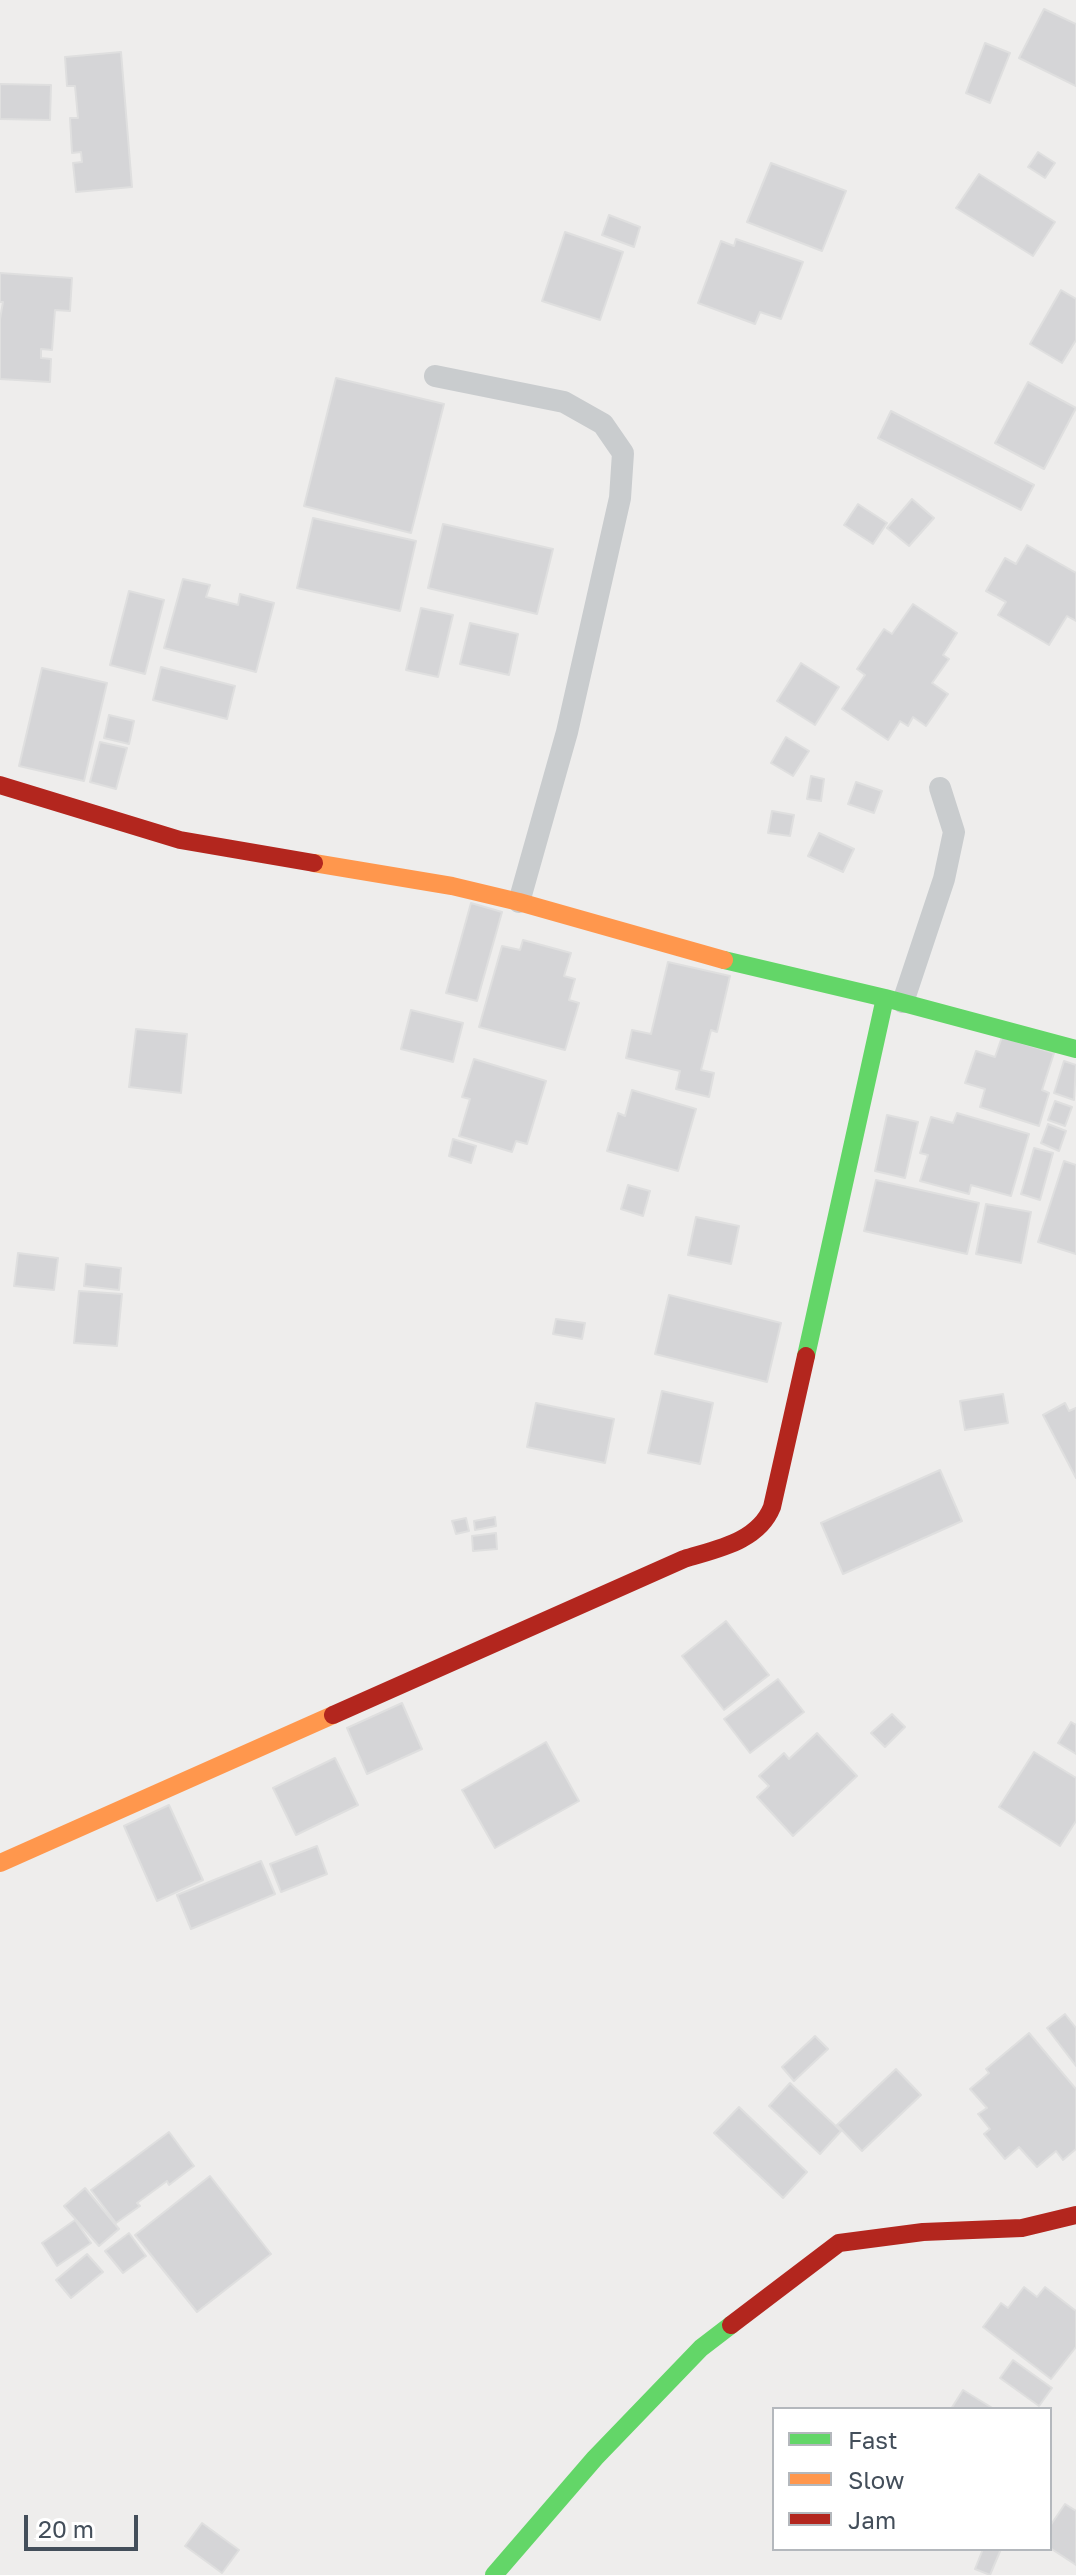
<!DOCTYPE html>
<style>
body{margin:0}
#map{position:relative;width:1076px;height:2575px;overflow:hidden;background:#eeedec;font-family:"Golos Text",sans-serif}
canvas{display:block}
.legend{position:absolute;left:772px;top:2407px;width:280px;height:144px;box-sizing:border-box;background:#fff;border:2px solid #b4b8bd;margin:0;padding:10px 14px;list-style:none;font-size:24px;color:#434e5a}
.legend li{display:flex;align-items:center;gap:16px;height:40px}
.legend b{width:40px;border:2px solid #b4b8bd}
.scale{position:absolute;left:24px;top:2515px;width:114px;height:36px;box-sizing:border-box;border:4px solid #434e5a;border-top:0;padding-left:10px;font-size:24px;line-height:28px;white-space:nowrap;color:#434e5a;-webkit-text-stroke:6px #fff;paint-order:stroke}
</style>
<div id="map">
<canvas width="1076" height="2575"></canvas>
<ul class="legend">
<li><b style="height:10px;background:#63d668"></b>Fast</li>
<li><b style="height:10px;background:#ff974d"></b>Slow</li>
<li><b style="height:10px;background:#b3261e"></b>Jam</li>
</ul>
<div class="scale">20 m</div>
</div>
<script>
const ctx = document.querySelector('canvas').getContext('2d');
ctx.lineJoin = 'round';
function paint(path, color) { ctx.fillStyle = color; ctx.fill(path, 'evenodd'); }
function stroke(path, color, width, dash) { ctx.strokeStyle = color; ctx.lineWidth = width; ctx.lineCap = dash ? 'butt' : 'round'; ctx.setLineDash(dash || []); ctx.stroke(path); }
const building = new Path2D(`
 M1044,9L1076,24V86L1019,58Z
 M985,43L1010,53L990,103L966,93Z
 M121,52L132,187L76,192L73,163L82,162L81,152L72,153L70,118H78L75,86H67L65,57Z
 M0,84L51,85L50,120L0,119Z
 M1038,152L1055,163L1045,178L1028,167Z
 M771,163L846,191L822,251L747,222Z
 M979,174L1055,222L1033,256L956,208Z
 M609,215L640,227L634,247L602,235Z
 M565,232L623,252L600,320L542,301Z
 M736,239L803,262L781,319L760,312L755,324L698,303L721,241L734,246Z
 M0,273L72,278L70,311L55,310L52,350L41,349V358L51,359L50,382L0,379V319L3,302H0Z
 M1061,290L1076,299V340L1062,363L1030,344Z
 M336,378L444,404L411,533L304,506Z
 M1028,382L1076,408L1044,469L995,443Z
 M891,411L1034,485L1021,510L878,438Z
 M912,499L934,518L909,546L887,528Z
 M858,504L887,523L873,544L844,525Z
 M313,518L416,541L400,611L297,588Z
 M443,524L553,549L537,614L428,588Z
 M1027,545L1076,573V621L1067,616L1049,645L998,615L1006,602L986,591L1005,558L1016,564Z
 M183,579L210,585L206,597L238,605L240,594L274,603L256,672L164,648Z
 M129,591L164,600L145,674L110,665Z
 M913,604L957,633L943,655L949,659L932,683L948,694L926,726L913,717L908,726L900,721L888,740L842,709L865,675L857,669L884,629L892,634Z
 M421,608L453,615L438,677L406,670Z
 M470,623L518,634L509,675L460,664Z
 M801,663L839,687L815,725L777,701Z
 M161,667L235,686L227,719L153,700Z
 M42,668L107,683L84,781L19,766Z
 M109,715L134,721L129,744L104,738Z
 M786,737L809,751L793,776L771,763Z
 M100,742L127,748L116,789L90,782Z
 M811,776L824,779L821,801L807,799Z
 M856,782L882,791L874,813L848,804Z
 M772,811L794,815L790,836L768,833Z
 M819,833L854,849L843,872L808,856Z
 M471,903L502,912L477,1001L446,993Z
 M523,940L571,953L564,976L575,979L569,1000L579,1003L565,1050L479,1027L502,946L520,950Z
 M668,962L730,976L717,1032L711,1030L701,1070L714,1073L709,1097L676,1089L680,1071L626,1058L632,1030L651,1034Z
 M411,1010L463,1023L453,1062L401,1049Z
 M136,1029L187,1034L181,1093L129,1087Z
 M1002,1037L1054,1053L1042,1090L1049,1093L1039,1126L980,1107L985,1089L965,1083L976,1051L995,1057Z
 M474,1059L546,1081L527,1144L516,1141L512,1152L459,1136L470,1099L462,1097Z
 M1064,1061L1076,1065L1074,1100L1054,1093Z
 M632,1090L696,1109L678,1171L607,1151L618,1113L625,1116Z
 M1055,1101L1072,1107L1065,1126L1048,1120Z
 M957,1113L1029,1134L1011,1196L971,1185L969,1194L920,1181L928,1155L920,1153L931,1117L953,1123Z
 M887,1115L918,1122L905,1178L875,1171Z
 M1048,1124L1066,1131L1059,1151L1041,1143Z
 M453,1139L476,1146L471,1163L449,1156Z
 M1034,1148L1053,1153L1040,1200L1021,1194Z
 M1064,1161L1076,1165V1254L1038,1242Z
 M876,1180L979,1203L967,1254L864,1231Z
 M628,1185L650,1191L643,1216L621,1209Z
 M986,1204L1031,1212L1021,1263L976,1254Z
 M696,1217L739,1226L731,1264L688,1255Z
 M18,1253L58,1258L54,1290L14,1286Z
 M86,1264L121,1268L119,1290L84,1286Z
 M79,1291L122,1294L117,1346L74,1343Z
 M669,1295L781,1323L767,1382L655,1354Z
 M556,1319L585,1323L582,1339L553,1334Z
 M662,1391L713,1403L700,1464L648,1453Z
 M1003,1394L1008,1423L965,1430L960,1401Z
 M536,1403L614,1419L605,1463L527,1447Z
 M1065,1403L1069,1411L1076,1408V1478L1043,1415Z
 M940,1470L962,1521L843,1574L821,1523Z
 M495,1517L496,1526L475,1530L474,1521Z
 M466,1518L469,1531L456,1534L452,1521Z
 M496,1533L497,1549L473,1551L472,1536Z
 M726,1621L769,1675L724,1710L682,1656Z
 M778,1679L804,1712L750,1753L724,1719Z
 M402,1703L422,1749L367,1774L347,1728Z
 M892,1714L905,1727L885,1747L871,1733Z
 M1071,1722L1076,1725V1754L1058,1743Z
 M817,1733L857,1776L793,1836L757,1797L769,1786L759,1776L784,1753L789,1759Z
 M546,1742L579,1801L495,1848L462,1790Z
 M1034,1752L1076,1778V1821L1060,1846L999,1807Z
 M335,1758L358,1805L296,1835L273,1788Z
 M169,1805L203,1880L157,1901L124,1826Z
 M317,1846L327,1874L281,1892L270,1864Z
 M261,1861L275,1894L191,1929L177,1895Z
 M1065,2014L1076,2028V2066L1047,2028Z
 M1029,2033L1076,2089V2149L1063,2160L1056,2151L1037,2167L1019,2147L1005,2159L984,2134L990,2129L978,2114L987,2108L970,2089L989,2073L986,2069Z
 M815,2036L828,2049L794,2081L782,2067Z
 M896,2069L921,2095L862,2151L837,2125Z
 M790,2083L841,2131L820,2154L769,2106Z
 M739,2107L807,2172L783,2198L714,2133Z
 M169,2132L194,2166L169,2185L167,2181L137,2203L140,2206L116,2223L91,2190Z
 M210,2176L271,2254L197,2312L135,2235Z
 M85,2188L119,2229L99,2246L64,2206Z
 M75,2220L91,2243L57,2266L42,2243Z
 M129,2233L146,2256L123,2273L105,2251Z
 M87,2254L103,2272L71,2298L56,2280Z
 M1024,2287L1037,2297L1045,2287L1076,2311V2347L1051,2379L983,2327L1001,2303L1008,2308Z
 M1013,2360L1052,2388L1039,2406L1000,2378Z
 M963,2390L994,2409H951Z
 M1065,2504L1076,2511V2565L1050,2548V2526Z
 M202,2523L239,2550L222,2573L185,2546Z
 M983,2549H1001L990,2575L975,2569Z`);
paint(building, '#d5d5d7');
stroke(building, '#dfdfdf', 2);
stroke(new Path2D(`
 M435,376L564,402L603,424L623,453L620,498L567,732L519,902
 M903,1002L944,879L954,832L940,788`), '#c9ccce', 22);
stroke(new Path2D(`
 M724,960L885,998L1076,1049
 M806,1356L885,998
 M494,2575L595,2458L701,2348L731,2325`), '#63d668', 18);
stroke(new Path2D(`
 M314,863L452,886L519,902L724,960
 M0,1863L333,1715`), '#ff974d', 18);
stroke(new Path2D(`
 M0,785L180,840L314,863
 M333,1715L684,1559C716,1549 758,1542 772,1507L806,1356
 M731,2325L839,2243L923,2232L1022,2228L1076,2215`), '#b3261e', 18);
</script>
